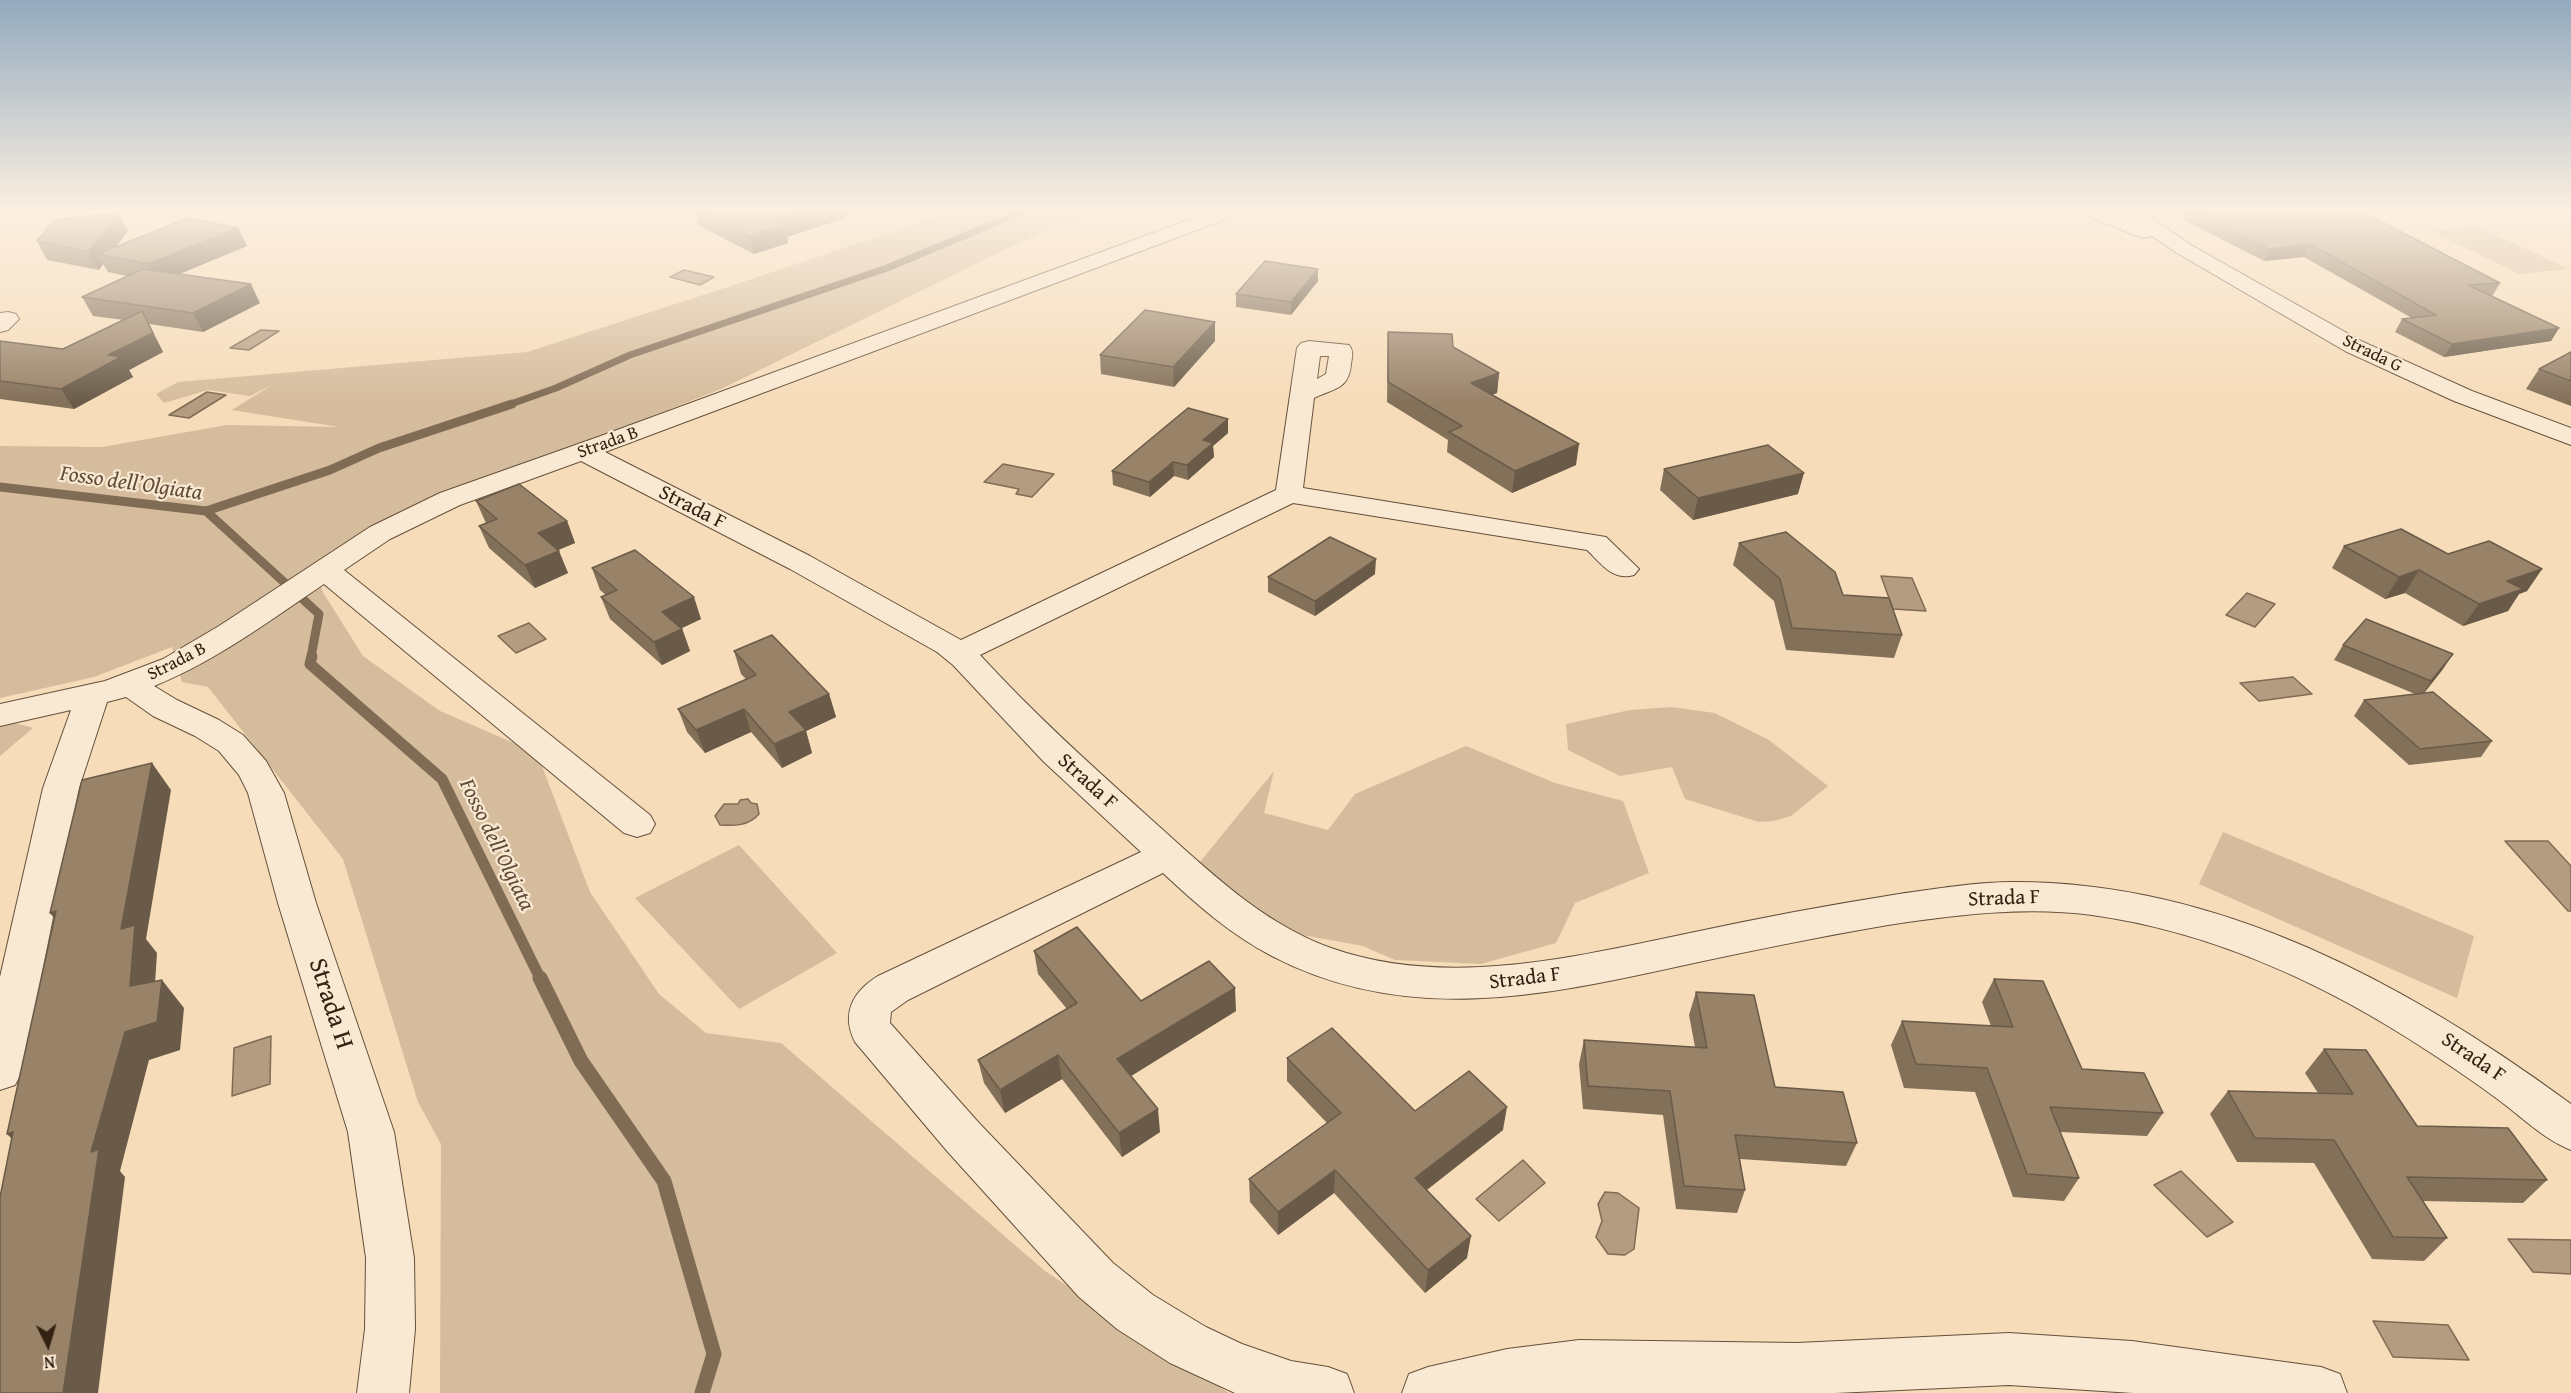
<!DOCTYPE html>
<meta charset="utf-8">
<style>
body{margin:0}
#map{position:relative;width:2571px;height:1393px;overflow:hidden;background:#f6dcb9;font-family:"Gentium Book Plus",serif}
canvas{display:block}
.north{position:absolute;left:18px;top:1315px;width:60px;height:60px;-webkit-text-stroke:4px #f9e8d2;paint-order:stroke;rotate:175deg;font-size:16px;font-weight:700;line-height:24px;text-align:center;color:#332111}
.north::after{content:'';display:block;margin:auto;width:21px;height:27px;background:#332111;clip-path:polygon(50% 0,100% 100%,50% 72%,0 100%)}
</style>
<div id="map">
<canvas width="2571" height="1393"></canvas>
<div class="north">N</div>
</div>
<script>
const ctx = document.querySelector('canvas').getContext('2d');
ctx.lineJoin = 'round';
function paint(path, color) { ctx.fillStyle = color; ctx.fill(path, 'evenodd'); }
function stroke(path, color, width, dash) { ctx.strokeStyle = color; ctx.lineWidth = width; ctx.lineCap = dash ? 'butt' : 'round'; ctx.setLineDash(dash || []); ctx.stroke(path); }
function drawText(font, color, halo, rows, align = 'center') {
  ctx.font = font + ' "Gentium Book Plus",serif'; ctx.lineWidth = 4.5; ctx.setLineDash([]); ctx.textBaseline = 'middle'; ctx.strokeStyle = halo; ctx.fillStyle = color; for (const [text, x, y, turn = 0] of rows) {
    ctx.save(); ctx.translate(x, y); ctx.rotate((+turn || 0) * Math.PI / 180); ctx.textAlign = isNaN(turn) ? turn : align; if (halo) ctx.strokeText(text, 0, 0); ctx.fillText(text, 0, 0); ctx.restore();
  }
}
paint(new Path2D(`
 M962,208H1138L1055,225L721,389L394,517L312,568L324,594L363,656L440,711L537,753L590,892L659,994L706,1033L781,1043L1045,1271L1229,1393H440L441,1144L418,1102L343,859L208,687L182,682L172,647L94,677L0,698V446L102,447L227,425L339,427L232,410L272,385L250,396L208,390L164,403L156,394L178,382L527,352L737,284Z
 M2478,227L2569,269L2519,274L2431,231Z
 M1671,707L1715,713L1769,740L1828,786L1791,816L1774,821L1759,822L1685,799L1672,767L1620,776L1568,750L1566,724L1630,710Z
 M0,719L33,728L0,756Z
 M1466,746L1555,783L1623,801L1649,873L1575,903L1556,943L1481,964L1395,960L1363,946L1286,932L1238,900L1200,862L1274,771L1264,813L1328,830L1355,794Z
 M2223,832L2474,936L2457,998L2199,884Z
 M739,845L837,953L739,1009L635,898Z`), '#d5bc9c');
const water = new Path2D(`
 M684,270L714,277L700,285L670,277Z
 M261,330L279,331L249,350L230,348Z
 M207,392L226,395L189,418L169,415Z
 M1003,464L1054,474L1032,497L1016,494L1019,489L984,482Z
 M1881,576L1912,578L1926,611L1893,609Z
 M2247,593L2275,604L2255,627L2226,615Z
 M529,623L546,639L516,653L498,636Z
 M2293,677L2312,694L2259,701L2240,683Z
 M748,799L751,803L757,804L759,814C749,826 734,826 720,825L715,816L724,804H738L740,800Z
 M2505,841H2548L2571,866V911H2568Z
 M271,1036L270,1084L232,1096L234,1048Z
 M1523,1160L1545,1183L1499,1221L1476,1199Z
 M2181,1171L2233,1222L2207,1237L2154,1185Z
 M1605,1192L1618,1193L1639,1208L1634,1249L1625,1255L1608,1254L1596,1237L1602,1221L1598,1204Z
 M2508,1239L2571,1240V1274L2533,1272Z
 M2373,1321L2448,1325L2469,1360L2393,1357Z`);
paint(water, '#b49c80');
stroke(water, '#806b54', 1.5);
stroke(new Path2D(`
 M508,405L556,388L630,355L887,268L1031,208`), '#806b54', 7);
stroke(new Path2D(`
 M0,487L206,511L319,614L311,657
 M206,511L330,470L379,448L512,404`), '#806b54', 9);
stroke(new Path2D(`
 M312,656L310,664L442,779L541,980`), '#806b54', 11);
stroke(new Path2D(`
 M540,978L581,1061L664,1181L714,1354L702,1393`), '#806b54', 15);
const minor = new Path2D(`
 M1221,208H1248L1245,212L605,452L810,556L961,640L1276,490L1297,348L1301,343L1309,341L1349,345C1354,351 1352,357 1351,364C1349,389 1335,388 1314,398L1303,488L1606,537L1639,569L1634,575C1612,581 1602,564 1587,550L1293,503L980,655C1034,714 1093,767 1153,821C1207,869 1261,923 1331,948C1447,989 1574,957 1690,933C1759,918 1829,905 1899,894C1936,889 1975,882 2013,882C2219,881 2409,985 2571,1104V1150C2543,1139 2521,1116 2496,1098C2476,1083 2455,1069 2434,1055C2332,987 2215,932 2092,915C2023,906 1956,915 1888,925C1818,937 1749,951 1680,966C1540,997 1405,1025 1272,956C1231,935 1196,904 1163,873L908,1000L891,1012L890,1023L979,1123L1113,1263L1153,1295L1206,1327L1242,1344L1291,1361L1328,1367L1347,1374L1354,1393H1235L1170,1363L1117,1329L1079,1297L947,1151L855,1042C841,1014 852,992 878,976L1141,852L1043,761L953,665L937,652L790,569L581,461L460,505L390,539L344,570L650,815L655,824L650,833L637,837L624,833L324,584C269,621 216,661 154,686L177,700L219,720L243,735L266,761L284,793L316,903L394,1132L414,1258L415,1329L409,1393H357L365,1329L366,1258L348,1132L278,903L248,793L239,775L219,751L195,736L153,716L126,697L107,702L79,788L22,1072L15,1085L0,1090V977L43,788L71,710L0,726V704L105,681L163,659L219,626L370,527L440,493L598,437ZM1320,356H1329L1326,374L1317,379Z
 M2076,208H2102L2125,217L2116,208H2137L2191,245L2361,341L2472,391L2571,428V445L2454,401L2345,351L2177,253L2152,236L2144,238L2137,236L2079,212Z
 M8,312L16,314L19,319L8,330L0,332V313Z
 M2009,1333L2132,1341L2321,1367L2340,1374L2347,1393H2133L2009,1385L1835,1393H1402L1409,1374L1428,1367L1507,1349L1579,1340L1797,1343Z`);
stroke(minor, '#64503b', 2);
paint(minor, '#f9e8d2');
paint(new Path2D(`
 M693,208L854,212L845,215V218L787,237L788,243L754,254L698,225Z
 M2187,208H2340L2500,283L2493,295L2490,296L2559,328L2551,341L2444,357L2395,332L2402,319L2412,318L2304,257L2264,261L2182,219Z
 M118,213L128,231L116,247L238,228L247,246L179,274L260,303L203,332L149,324L163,352L129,370L133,377L74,409L0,399V341L63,349L124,320L93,316L82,297L127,276L108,272L103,264L99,270L47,260L37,241Z
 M1318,269V281L1291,315L1236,307V294Z
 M1388,332L1453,347L1499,373L1497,393L1492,395L1576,465L1512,493L1447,452L1448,440L1387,402Z
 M1215,341L1174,387L1101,374L1100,355Z
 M2571,352V406L2526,389L2539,369Z
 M1228,419V433L1213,446L1214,457L1188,480L1174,476L1150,497L1113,485L1112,471Z
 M1664,469L1798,494L1693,520L1660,490Z
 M476,501L567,521L575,543L558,550L568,573L535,588L489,548L479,526L486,523Z
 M1739,543L1843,595L1902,635L1894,658L1786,650L1774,601L1733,565Z
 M2344,546L2448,554L2542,569L2527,591L2519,594L2508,611L2463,626L2405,593L2385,599L2332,568Z
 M592,568L701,619L682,628L690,651L662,665L610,619L601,597L606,595L600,590Z
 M1375,574L1315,616L1268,592V577Z
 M2343,645L2443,669L2424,693L2492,741L2481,757L2409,765L2354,716L2364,700L2415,694L2334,660Z
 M734,651L829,694L836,717L806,731L812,753L782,768L751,732L705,753L687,732L678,709L746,679L741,674Z
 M1034,951L1141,1001L1236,1011L1130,1076L1160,1132L1122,1157L1062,1079L1005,1113L984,1083L978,1060L1067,1009L1038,974Z
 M1994,979L2082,1069L2163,1113L2147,1136L2060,1132L2079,1178L2064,1201L2013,1197L1975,1092L1904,1088L1891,1045L1902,1021L1991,1026L1982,1002Z
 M1696,992L1775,1087L1857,1143L1846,1166L1740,1159L1745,1190L1737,1213L1676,1209L1663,1115L1583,1109L1579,1064L1584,1040L1695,1047L1689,1015Z
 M2324,1049L2417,1126L2547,1180L2523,1203L2422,1201L2447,1238L2424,1261L2372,1259L2314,1163L2237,1162L2210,1114L2228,1091L2318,1093L2305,1073Z
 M1287,1058L1415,1111L1503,1130L1427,1190L1467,1258L1425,1293L1334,1193L1278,1235L1250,1202L1249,1179L1327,1123L1287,1081Z`), '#837059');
paint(new Path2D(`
 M820,208H853L854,212L845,215V218L787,237L788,243L754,254L749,236L776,221Z
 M118,213L128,231L109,256L98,254L103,264L99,270L88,252Z
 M238,228L247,246L158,283L148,264Z
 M2310,244L2304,257L2264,261L2269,249Z
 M1318,269V281L1291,315V302Z
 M251,284L260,303L203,332L193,313Z
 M142,311L163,352L129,370L133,377L74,409L61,389L108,355Z
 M1215,322V341L1174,387L1173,367Z
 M2559,328L2551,341L2444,357L2452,344Z
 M1499,373L1497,393L1469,403L1471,383Z
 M1228,419V433L1213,446L1214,457L1188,480L1187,465L1203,440Z
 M1579,444L1576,465L1512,493L1515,471Z
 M1173,462L1174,476L1150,497L1149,482Z
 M1804,473L1798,494L1693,520L1698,498Z
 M567,521L575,543L546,555L538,533Z
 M559,551L568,573L535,588L525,565Z
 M1376,559L1375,574L1315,616V601Z
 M2542,569L2527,591L2519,594L2508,611L2463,626L2479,604L2507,581Z
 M2419,570L2405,593L2385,599L2399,577Z
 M694,597L701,619L669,634L662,612Z
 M682,629L690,651L662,665L654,642Z
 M2453,654L2443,669L2421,697L2431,681Z
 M829,694L836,717L806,731L812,753L782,768L774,744L789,712Z
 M744,709L751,732L705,753L696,730Z
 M152,763L171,790L146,939L157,953L153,1014L130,986L121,929Z
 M56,911L73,941L50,913Z
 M162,980L184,1008L180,1050L149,1060L120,1171L125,1177L98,1393H63L91,1152L125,1032Z
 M1235,988L1236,1011L1120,1083L1117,1059Z
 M1058,1055L1062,1079L1005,1113L1000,1090Z
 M1507,1107L1503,1130L1412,1201L1415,1178Z
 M1158,1109L1160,1132L1122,1157L1119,1133Z
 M13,1132L35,1162L7,1134Z
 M1335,1170L1334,1193L1278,1235V1212Z
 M1471,1236L1467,1258L1425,1293L1428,1270Z`), '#6a5b49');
const building = new Path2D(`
 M693,208H820L776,221L784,225L749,236Z
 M2188,208H2340L2345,210L2357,209L2500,283L2468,285L2559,328L2452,344L2402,319L2436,315L2310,244L2269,249Z
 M118,213L88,252L37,241L55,220Z
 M188,218L238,228L148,264L98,254Z
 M1265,261L1318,269L1291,302L1236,294Z
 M143,269L251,284L193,313L82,297Z
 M1145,310L1215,322L1173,367L1100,355Z
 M142,311L153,333L108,355L121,357L61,389L0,381V341L63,349Z
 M1388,332L1452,334L1453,347L1499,373L1471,383L1579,444L1515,471L1449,432L1462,426L1388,382Z
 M2571,352V381L2539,369Z
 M1188,408L1228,419L1203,440L1213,443L1187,465L1173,462L1149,482L1112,471Z
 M1768,445L1804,473L1698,498L1664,469Z
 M519,484L567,521L538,533L559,551L525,565L479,526L497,519L476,501Z
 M2401,529L2448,554L2489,541L2542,569L2507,581L2523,589L2479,604L2419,570L2399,577L2344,546Z
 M1786,532L1835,572L1843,595L1889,598L1902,635L1792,628L1780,579L1739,543Z
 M1330,537L1376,559L1315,601L1268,577Z
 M635,550L694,597L662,612L682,629L654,642L601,597L617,590L592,568Z
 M2366,619L2453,654L2431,681L2343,645Z
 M772,635L829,694L789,712L806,730L774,744L744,709L696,730L678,709L756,675L734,651Z
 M2433,692L2492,741L2420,749L2364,700Z
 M152,763L121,929L135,925L130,986L162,980L157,1022L125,1032L91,1152L99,1149L63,1393H0V1197L13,1132L7,1134L56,911L50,913L82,780Z
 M1077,927L1141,1001L1209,961L1235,988L1117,1059L1158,1109L1119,1133L1058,1055L1000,1090L978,1060L1077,1003L1034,951Z
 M1994,979L2043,981L2082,1069L2144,1073L2163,1113L2050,1107L2079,1178L2027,1174L1987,1068L1916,1064L1902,1021L2013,1027Z
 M1696,992L1754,995L1775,1087L1843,1092L1857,1143L1735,1135L1745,1190L1684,1186L1670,1091L1588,1086L1584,1040L1707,1048Z
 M1332,1028L1415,1111L1469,1071L1507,1107L1415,1178L1471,1236L1428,1270L1335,1170L1278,1212L1249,1179L1341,1113L1287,1058Z
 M2324,1049L2366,1050L2417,1126L2508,1128L2547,1180L2407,1177L2447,1238L2393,1237L2334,1140L2255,1138L2228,1091L2353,1094Z`);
paint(building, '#988268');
stroke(building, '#6a5b49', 1.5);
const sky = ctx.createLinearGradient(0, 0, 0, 403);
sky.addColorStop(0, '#93aabe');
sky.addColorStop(0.52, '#fbefe0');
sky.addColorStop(1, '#fbefe000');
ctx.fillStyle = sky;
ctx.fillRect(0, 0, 2571, 403);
drawText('18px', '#332111', '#f9e8d2', [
 ["Strada G",2372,354,26],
 ["Strada B",608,443,-20],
 ["Strada B",177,662,-27]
]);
drawText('21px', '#332111', '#f9e8d2', [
 ["Strada F",692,508,27],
 ["Strada F",1087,782,42],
 ["Strada F",2004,899,-2],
 ["Strada F",1525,979,-7],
 ["Strada F",2473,1058,34]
]);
drawText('italic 22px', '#604c38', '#f9e8d2', [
 ["Fosso dell’Olgiata",131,484,8],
 ["Fosso dell’Olgiata",496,845,64]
]);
drawText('26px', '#332111', '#f9e8d2', [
 ["Strada H",330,1004,72]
]);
</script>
